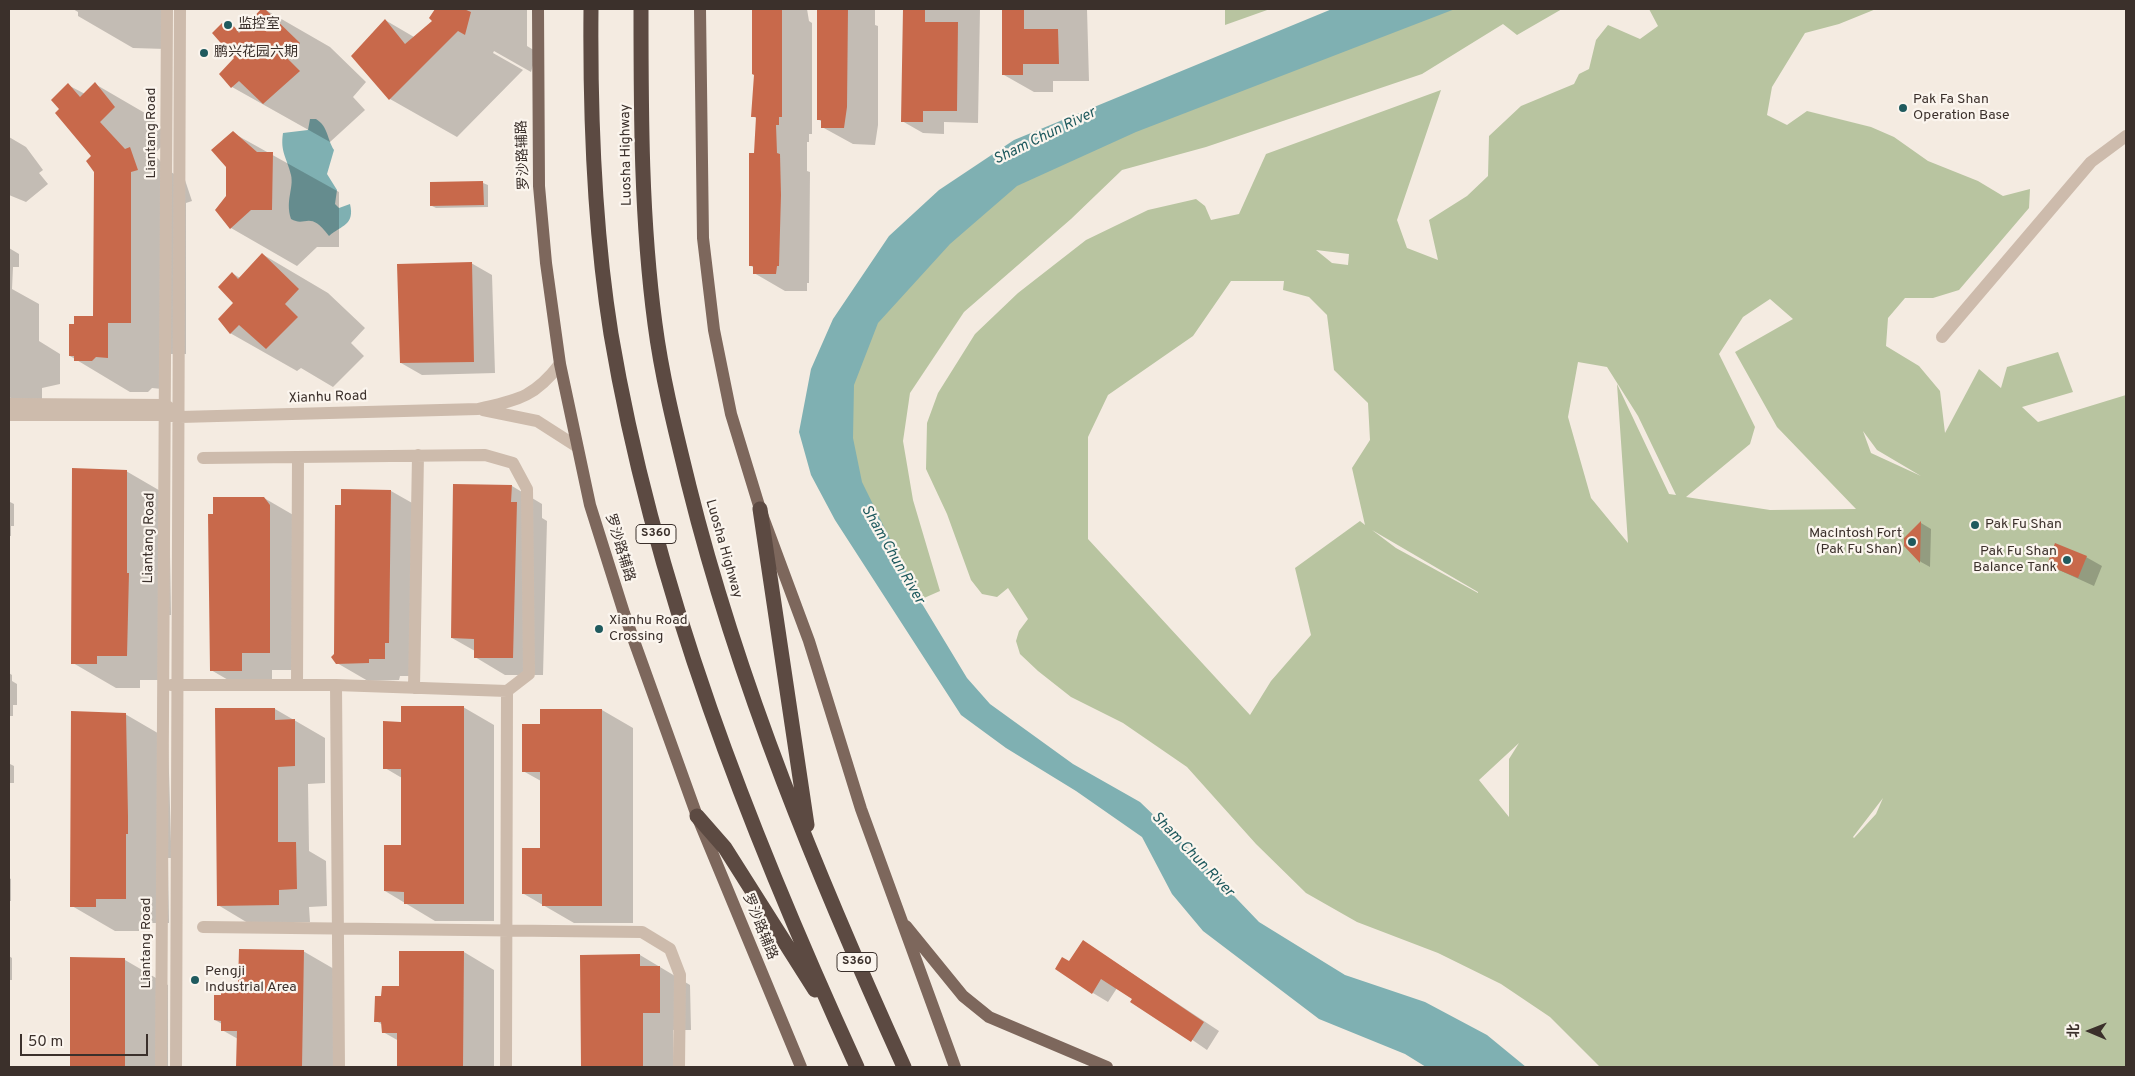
<!DOCTYPE html>
<meta charset="utf-8">
<style>
body{margin:0}
#map{position:relative;width:2135px;height:1076px;overflow:hidden;background:#f4ebe1;font-family:Overpass,"Noto Sans SC",sans-serif}
canvas{display:block}
.frame{position:absolute;inset:0;border:10px solid #3b302b;pointer-events:none}
.north{position:absolute;left:2065px;top:1006px;width:50px;height:50px;-webkit-text-stroke:4px #fbf5ee;paint-order:stroke;rotate:271deg;font-size:14px;font-weight:700;line-height:20px;text-align:center;color:#3b302b}
.north::after{content:'';display:block;margin:auto;width:18px;height:22px;background:#3b302b;clip-path:polygon(50% 0,100% 100%,50% 72%,0 100%)}
.scale{position:absolute;left:20px;top:1034px;width:128px;height:22px;box-sizing:border-box;border:2px solid #3b302b;border-top:0;padding-left:6px;font-size:15px;line-height:18px;white-space:nowrap;color:#3b302b;-webkit-text-stroke:4px #fbf5ee;paint-order:stroke}
</style>
<div id="map">
<canvas width="2135" height="1076"></canvas>
<div class="frame"></div>
<div class="north">北</div>
<div class="scale">50 m</div>
</div>
<script>
const ctx = document.querySelector('canvas').getContext('2d');
ctx.lineJoin = 'round';
function paint(path, color) { ctx.fillStyle = color; ctx.fill(path, 'evenodd'); }
function stroke(path, color, width, dash) { ctx.strokeStyle = color; ctx.lineWidth = width; ctx.lineCap = dash ? 'butt' : 'round'; ctx.setLineDash(dash || []); ctx.stroke(path); }
function drawText(font, color, halo, rows, align = 'center') {
  ctx.font = font + ' Overpass,"Noto Sans SC",sans-serif'; ctx.lineWidth = 4.5; ctx.setLineDash([]); ctx.textBaseline = 'middle'; ctx.strokeStyle = halo; ctx.fillStyle = color; for (const [text, x, y, turn = 0] of rows) {
    ctx.save(); ctx.translate(x, y); ctx.rotate((+turn || 0) * Math.PI / 180); ctx.textAlign = isNaN(turn) ? turn : align; if (halo) ctx.strokeText(text, 0, 0); ctx.fillText(text, 0, 0); ctx.restore();
  }
}
paint(new Path2D(`
 M1225,9H1270L1225,25Z
 M1401,9H1562L1517,35L1503,24L1422,74L1206,147L1122,170L1071,219L964,312L910,393L903,441L913,500L940,591L908,605L820,407L861,309L1003,168Z
 M1649,9H1876L1839,24L1805,33L1772,87L1767,115L1787,125L1807,111L1871,127L1894,137L1928,161L1978,181L2003,196L2030,189L2029,208L1959,290L1933,298H1905L1888,318L1886,346L1919,366L1940,391L1945,433L1979,369L2001,388L2007,367L2058,352L2073,392L2022,407L2038,422L2126,395V1067H1600L1550,1017L1501,984L1438,953L1357,922L1306,893L1256,844L1187,767L1123,723L1071,697L1038,671L1020,654L1016,641L1019,631L1028,619L1008,588L997,597L982,594L971,580L947,514L926,469L927,423L938,393L975,334L1018,293L1086,240L1148,210L1196,199L1205,206L1211,220L1239,214L1266,154L1441,90L1397,220L1407,248L1438,260L1429,220L1467,196L1488,176L1489,136L1521,106L1574,84L1579,74L1589,69L1596,40L1608,25L1640,39L1658,26ZM1316,250L1349,254L1348,265L1332,263ZM1231,281H1284L1283,290L1309,297L1327,315L1334,370L1368,403L1370,440L1352,468L1365,525L1360,521L1295,568L1311,635L1271,681L1250,715L1088,539V437L1108,395L1193,336ZM1770,299L1793,319L1735,352L1777,427L1856,509L1770,510L1686,497L1750,444L1755,427L1719,354L1743,317ZM1578,362L1607,367L1638,416L1676,495L1669,494L1617,384L1628,543L1591,498L1568,417ZM1863,431L1877,450L1921,476L1871,453ZM1372,530L1478,592V593L1396,548ZM1519,743L1509,759V817L1479,780ZM1883,798L1876,814L1854,838L1853,837Z`), '#b8c4a0');
paint(new Path2D(`
 M1332,9H1455L1136,132L1017,186L950,244L878,323L854,385L853,438L862,482L921,602L967,678L990,704L1073,764L1140,802L1191,851L1259,922L1345,975L1425,1002L1487,1035L1526,1067H1426L1405,1054L1319,1019L1203,931L1172,894L1142,837L1076,791L1006,748L961,715L835,520L811,475L799,432L811,369L833,319L889,236L939,190L1014,140Z
 M310,119H316C328,126 327,139 334,150L327,174L337,190L335,204L339,208L350,204C355,225 342,225 329,236C309,209 306,228 291,219C285,200 294,189 291,175C287,158 280,152 283,133L308,130Z`), '#7fb0b2');
paint(new Path2D(`
 M73,9H164L166,49L133,48L78,16V12Z
 M264,9L330,47L366,82L353,97L365,110L330,142L232,87L236,58L222,25L231,30L233,27L242,32Z
 M435,9H527V46L537,52L531,72L494,51L493,53L523,70L457,137L390,99L352,56L385,20L414,37L434,21Z
 M753,9H807L809,21L812,23V134H809V142H807V171L810,172L809,283H807V291H785L754,273V268L750,265L757,119L753,116L755,74L753,73Z
 M818,9H875V25L878,26V125L875,145L853,144L822,127V122L818,119Z
 M904,9H980L978,123L944,122V134L923,133L902,121Z
 M1003,9H1087L1089,81H1053V92H1034L1004,75Z
 M95,84L150,116L169,139L154,154L169,171L185,180L192,201L186,203V354H163L162,389L152,388L148,392H130L70,356L94,317L96,171L93,156L61,109L68,85L85,94Z
 M233,133L339,192V247H317L297,266L231,228L227,196L228,166Z
 M9,137L26,147L43,170L39,173L48,184L26,202L9,195Z
 M483,183L488,185V207L436,208L432,206Z
 M9,248L19,254V267H13L12,289L39,304V341L60,354V384L42,388V400H14L9,397Z
 M262,254L328,293L365,328L351,343L364,356L333,387L301,368L297,371L230,333L235,303L232,273L240,278Z
 M471,263L492,275L495,373L422,375L401,363Z
 M126,471L169,496L171,615H169V680H140V688H116L73,663Z
 M512,486L542,504V518L547,521L543,675H505L475,657V651L452,638Z
 M391,491L421,508L415,676H400L399,680L368,681L337,663L335,654Z
 M9,493L10,502L14,504V526H11V536H9Z
 M264,498L295,516L300,670H272V688H242L211,670Z
 M1921,523L1931,529L1930,567L1921,562L1905,545V539Z
 M2086,557L2102,566L2094,586L2048,565Z
 M9,673L12,675V681L17,684V705H13V716H9Z
 M463,707L494,725V921H435L385,891L402,846V778L385,768Z
 M275,709L325,738V783L308,784L309,851L326,861L327,906L309,907L310,922L248,923L218,905Z
 M541,710H602L633,728V923H574L524,894L541,849V781L523,771L541,725Z
 M125,714L168,739L171,841V858H168L169,923H139V931H115L72,906Z
 M9,752L10,764L14,766V783H9V793Z
 M9,878L11,879V901H9Z
 M303,951L334,969L333,1067H238V1039L222,1030V1024L215,1020L222,996Z
 M1098,951L1219,1031L1207,1050L1117,988L1108,1002L1093,993L1070,962Z
 M464,952L494,970V1067H398L399,1041L383,1032V1025L376,1021L383,997Z
 M640,955L690,985L691,1030H673L674,1067H582L581,956Z
 M9,956L12,958V980H9Z
 M72,958L125,960L168,985V1067H71Z`), '#0003');
paint(new Path2D(`
 M261,9H265L300,43L287,58L300,71L263,104L239,81L231,88L219,74L234,58L212,33L222,23L228,31L233,25L239,33Z
 M435,9H464L471,12L465,35L458,31L389,100L351,56L385,19L405,44L432,21L429,18Z
 M752,9H782V117H779V125H776L777,153L780,154L781,195L779,266H777L776,274H753V266H749V153H754L756,117H751L754,75L752,74Z
 M817,9H848L847,107L844,128H821V120H817Z
 M903,9H925V22H958L957,111H923V122H901Z
 M1002,9H1024V29H1058L1059,64H1023V75H1002Z
 M95,82L115,107L100,122L125,149L130,147L138,170L131,172V323H108V358L96,357L92,361H74V356H69V324H74V316H93L94,172L86,161L91,156L55,113L59,109L51,100L68,83L80,97Z
 M233,131L257,152H273L272,210H251L230,229L215,210L226,196V167L211,150Z
 M483,181L484,205L430,206V182Z
 M262,253L299,289L285,304L298,317L266,349L239,325L230,334L218,319L233,303L218,287L232,272L238,279Z
 M472,262L474,362L400,363L397,264Z
 M72,468L127,470V573H129L127,656H97V664H71Z
 M453,484L512,485L511,502H517L513,658H474V639L451,638Z
 M341,489L391,490L389,643H385V659H369V663L336,664L331,657L334,654L335,505H341Z
 M213,497H264L270,505V653H242V671H210L208,514H213Z
 M1921,521L1920,563L1904,546V538Z
 M2055,543L2087,556L2078,578L2047,565Z
 M401,706H464V904H404V892L384,891V845H401V769H383V721L401,722Z
 M215,708H275V720L295,719V766L278,767V842H296L297,889L279,890V905L217,906Z
 M540,709H602V906H542V894H522V848H540V772H522V724H540Z
 M71,711L126,713L128,816V834H126V899H96V907H70Z
 M1083,940L1204,1022L1191,1042L1130,1002L1132,999L1101,979L1092,994L1055,969L1062,957L1069,961Z
 M239,949L304,950L302,1067H236L237,1031H221V1021L214,1020V995H221V984L238,985Z
 M399,951H464L463,1067H397V1033H382L381,1022H374L375,996H381L382,986H399Z
 M640,954V966H660V1013H643V1067H581L580,955Z
 M70,957L125,958V1067H70Z`), '#c8694b');
stroke(new Path2D(`
 M1942,337L2091,162L2126,136
 M9,404L166,405L173,411
 M483,410L537,421L576,446
 M9,415H166L180,417L478,409C517,400 534,398 560,364
 M297,684L298,457
 M171,685H336L507,691L529,674L527,489L513,463L485,455L203,458
 M336,685L339,1067
 M414,688L418,455
 M203,927L642,932L670,949L680,975L679,1067
 M161,1067L167,9
 M176,1067L180,9
 M506,1067L507,691`), '#cdbbac', 12);
stroke(new Path2D(`
 M538,9L539,186L546,263L560,364L590,505L624,613L697,816L801,1067
 M700,9L703,238L714,330L731,414L760,509L809,641L861,809L955,1067
 M906,926L963,996L989,1017L1107,1067`), '#7d675c', 12);
stroke(new Path2D(`
 M591,9C590,117 594,228 611,334C654,589 750,833 857,1067
 M641,9C641,114 641,219 655,324C662,378 676,433 689,486C739,687 819,879 904,1067
 M760,509L807,825
 M697,816L725,848L815,990`), '#5c4a42', 15);
for (const [x, y, r, color] of [
 [228,25,5,"#1f5a5e"],
 [204,53,5,"#1f5a5e"],
 [1903,108,5,"#1f5a5e"],
 [1975,525,5,"#1f5a5e"],
 [1912,542,5,"#1f5a5e"],
 [2067,560,5,"#1f5a5e"],
 [599,629,5,"#1f5a5e"],
 [195,980,5,"#1f5a5e"]
]) { const dot = new Path2D(); dot.arc(x, y, r, 0, 2 * Math.PI); ctx.fillStyle = color; ctx.fill(dot); stroke(dot, '#fbf5ee', 2); }
for (const [x, y, w] of [
 [656,534,40],
 [857,962,40]
]) { const box = new Path2D(); box.roundRect(x - w / 2, y - 9.5, w, 19, 4); ctx.fillStyle = '#fbf5ee'; ctx.fill(box); stroke(box, '#3b302b', 1); }
drawText('bold 12px', '#3b302b', null, [
 ["S360",656,534],
 ["S360",857,962]
]);
drawText('14px', '#3b302b', '#fbf5ee', [
 ["监控室",238,25],
 ["鹏兴花园六期",214,53],
 ["Pak Fa Shan",1913,100],
 ["Operation Base",1913,116],
 ["Pak Fu Shan",1985,525],
 ["MacIntosh Fort",1902,534,"right"],
 ["(Pak Fu Shan)",1902,550,"right"],
 ["Pak Fu Shan",2057,552,"right"],
 ["Balance Tank",2057,568,"right"],
 ["Xianhu Road",609,621],
 ["Crossing",609,637],
 ["Pengji",205,972],
 ["Industrial Area",205,988]
], 'left');
drawText('14px', '#3b302b', '#fbf5ee', [
 ["Liantang Road",152,133,-90],
 ["罗沙路辅路",524,155,-92],
 ["Luosha Highway",627,155,-91],
 ["Xianhu Road",328,398,-2],
 ["Liantang Road",150,538,-89],
 ["罗沙路辅路",619,548,73],
 ["Luosha Highway",723,549,74],
 ["罗沙路辅路",759,927,68],
 ["Liantang Road",147,943,-90]
]);
drawText('italic 15px', '#1f5a5e', '#fbf5ee', [
 ["Sham Chun River",1045,137,-26],
 ["Sham Chun River",892,555,60],
 ["Sham Chun River",1192,855,46]
]);
</script>
